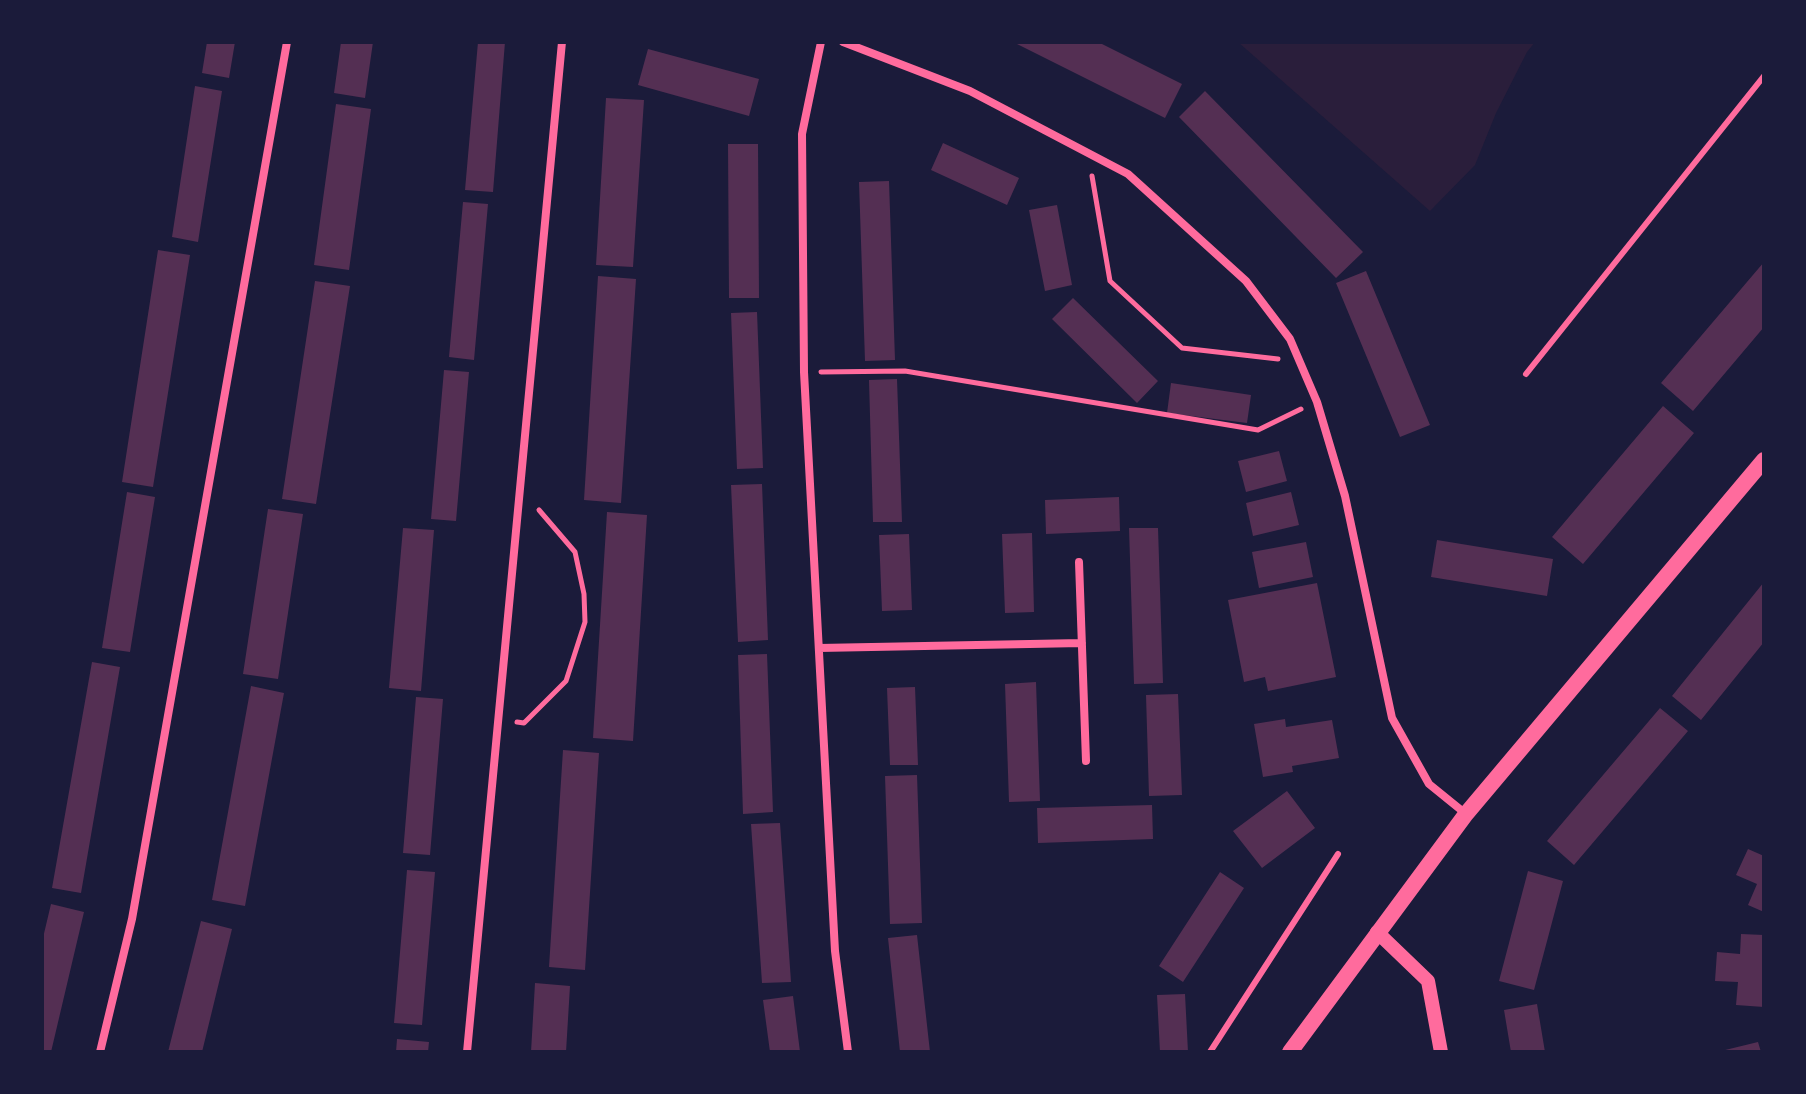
<!DOCTYPE html>
<style>
body{margin:0}
#map{position:relative;width:1806px;height:1094px;overflow:hidden;background:#1b1b3a;font-family:Poppins,sans-serif}
canvas{display:block}
.frame{position:absolute;inset:0;border:44px solid #1b1b3a;pointer-events:none}
</style>
<div id="map">
<canvas width="1806" height="1094"></canvas>
<div class="frame"></div>
</div>
<script>
const ctx = document.querySelector('canvas').getContext('2d');
ctx.lineJoin = 'round';
function paint(path, color) { ctx.fillStyle = color; ctx.fill(path, 'evenodd'); }
function stroke(path, color, width, dash) { ctx.strokeStyle = color; ctx.lineWidth = width; ctx.lineCap = dash ? 'butt' : 'round'; ctx.setLineDash(dash || []); ctx.stroke(path); }
paint(new Path2D(`
 M1238,42H1535L1527,52L1496,113L1475,165L1430,211Z`), '#2a1e3b');
paint(new Path2D(`
 M207,42H235L229,78L202,73Z
 M341,42H373L365,98L334,93Z
 M478,42H505L493,192L465,190Z
 M1013,42H1098L1182,84L1165,118Z
 M648,49L759,79L749,116L638,85Z
 M195,86L222,91L198,242L172,237Z
 M1205,91L1363,252L1336,278L1179,117Z
 M606,98L644,100L633,267L596,265Z
 M336,104L371,109L349,270L314,265Z
 M943,143L1019,178L1007,205L931,170Z
 M728,144H758L759,298H729Z
 M889,181L895,360L865,361L859,182Z
 M463,202L488,204L474,360L449,357Z
 M1057,205L1072,285L1045,291L1029,210Z
 M158,250L190,255L153,487L122,482Z
 M1764,262V327L1693,411L1661,383Z
 M1366,271L1430,425L1400,437L1336,283Z
 M598,276L636,279L621,503L584,500Z
 M315,281L350,286L316,504L282,499Z
 M1073,298L1158,381L1137,403L1052,319Z
 M757,312L763,468L737,469L731,313Z
 M444,370L469,372L456,521L431,519Z
 M897,379L902,522H873L869,380Z
 M1171,383L1251,395L1247,423L1167,413Z
 M1663,406L1694,433L1583,564L1552,537Z
 M1279,451L1287,481L1246,492L1238,461Z
 M762,484L768,640L738,642L731,485Z
 M127,492L155,497L130,652L102,648Z
 M1291,492L1299,525L1253,536L1246,503Z
 M1119,497L1120,531L1046,534L1045,500Z
 M268,509L303,514L278,679L243,674Z
 M607,512L647,515L633,741L593,738Z
 M403,528L434,530L421,691L389,688Z
 M1129,528H1158L1163,683L1134,684Z
 M1032,533L1034,612L1005,613L1002,534Z
 M909,534L912,610L882,611L879,535Z
 M1437,540L1553,559L1547,596L1431,577Z
 M1306,542L1313,577L1259,588L1252,552Z
 M1764,582V642L1701,720L1672,696Z
 M1317,583L1336,677L1268,691L1265,677L1244,682L1228,600Z
 M767,654L773,812L743,814L738,655Z
 M92,662L120,667L81,893L52,888Z
 M1036,682L1040,801L1009,802L1005,684Z
 M251,686L284,693L245,906L212,900Z
 M915,687L918,765H890L887,688Z
 M1178,694L1182,795L1149,796L1146,695Z
 M416,697L443,699L430,855L403,853Z
 M1660,708L1688,731L1574,865L1547,841Z
 M1285,719L1286,727L1332,720L1339,758L1292,766L1293,772L1263,777L1254,724Z
 M563,750L599,753L585,970L549,967Z
 M917,775L922,923L890,924L885,776Z
 M1287,791L1315,828L1262,868L1233,831Z
 M1152,805L1153,839L1038,843L1037,808Z
 M780,823L791,982L762,983L751,824Z
 M1748,849L1764,856V912L1748,905L1757,884L1736,875Z
 M407,870L435,872L422,1025L394,1023Z
 M1528,871L1563,881L1534,990L1499,981Z
 M1220,872L1244,888L1183,982L1159,966Z
 M51,904L84,912L51,1052H42V942Z
 M201,921L232,929L202,1052H168Z
 M1741,934L1764,935V1007L1736,1005L1738,982L1715,981L1717,952L1740,954Z
 M917,935L930,1052H900L888,938Z
 M535,983L570,986L566,1052H531Z
 M1185,994L1188,1052H1160L1157,995Z
 M793,996L800,1052H770L763,1000Z
 M1537,1004L1545,1052H1511L1504,1010Z
 M397,1039L429,1042L428,1052H396Z
 M1758,1042L1761,1052H1721V1051Z`), '#542f53');
stroke(new Path2D(`
 M1092,176L1110,281L1182,348L1278,359
 M821,372L905,371L1258,430L1301,409
 M517,722L524,723L566,681L585,622L584,594L575,552L539,510`), '#ff6b9d', 5);
stroke(new Path2D(`
 M1526,374L1764,76
 M1210,1052L1338,854`), '#ff6b9d', 6);
stroke(new Path2D(`
 M821,42L802,134L804,372L835,951L848,1052
 M843,42L970,91L1128,174L1246,281L1290,339L1317,402L1345,496L1392,718L1429,784L1466,814
 M1079,562L1086,761
 M819,648L1082,643
 M100,1052L132,919L287,42
 M467,1052L562,42`), '#ff6b9d', 8);
stroke(new Path2D(`
 M1377,932L1428,981L1441,1052`), '#ff6b9d', 14);
stroke(new Path2D(`
 M1290,1052L1466,814L1764,460`), '#ff6b9d', 16);
</script>
